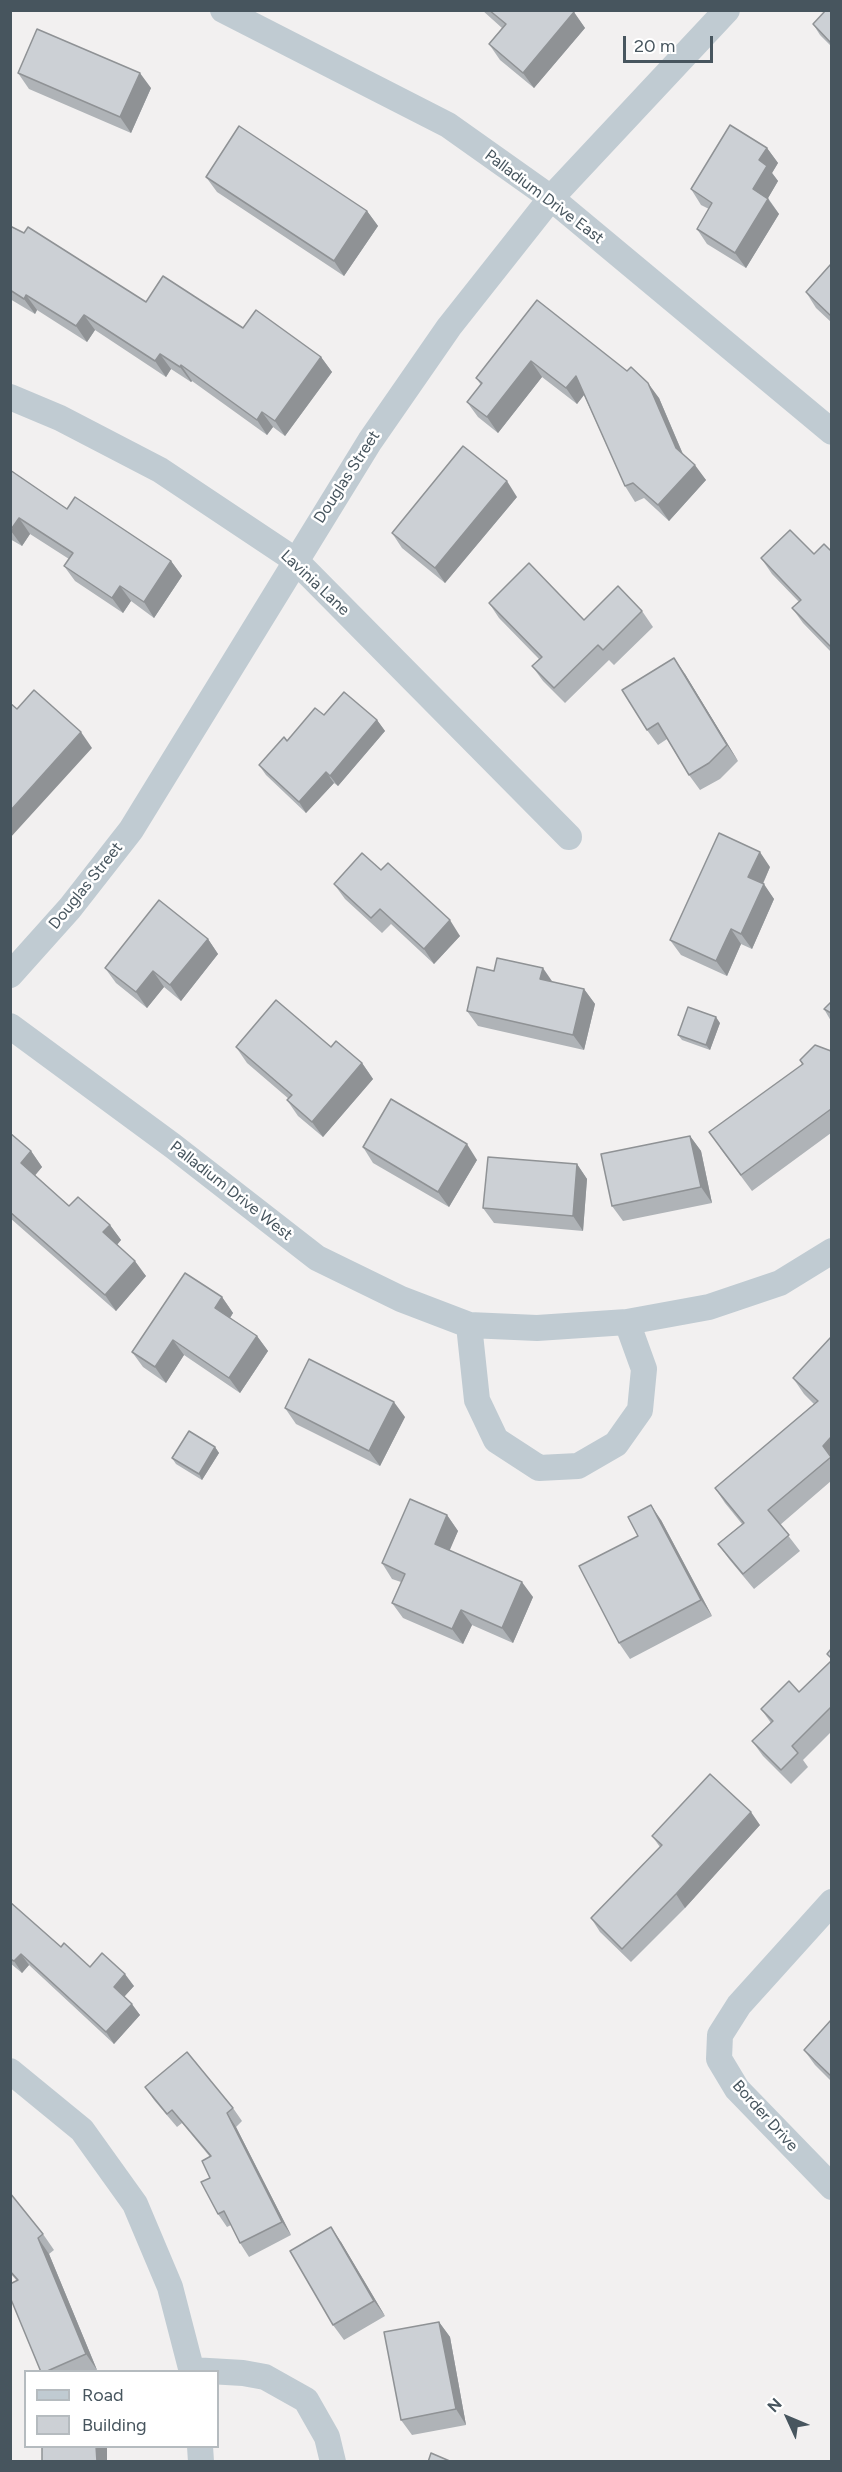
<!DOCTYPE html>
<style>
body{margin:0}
#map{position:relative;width:842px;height:2472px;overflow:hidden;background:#f2f0f0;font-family:Figtree,sans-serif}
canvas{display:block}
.frame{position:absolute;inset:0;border:12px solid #47555e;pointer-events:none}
.legend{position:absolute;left:24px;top:2370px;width:195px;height:78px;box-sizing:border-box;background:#fff;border:2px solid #b5bbbf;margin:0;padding:8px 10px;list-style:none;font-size:18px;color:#47555e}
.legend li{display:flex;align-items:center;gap:12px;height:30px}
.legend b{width:30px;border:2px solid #b5bbbf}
.north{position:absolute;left:758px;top:2388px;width:60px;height:60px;-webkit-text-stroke:4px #fff;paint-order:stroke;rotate:314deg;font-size:16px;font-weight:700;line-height:24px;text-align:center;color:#47555e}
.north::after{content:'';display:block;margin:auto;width:21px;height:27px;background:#47555e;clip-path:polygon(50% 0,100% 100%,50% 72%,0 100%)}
.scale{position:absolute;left:623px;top:36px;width:90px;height:27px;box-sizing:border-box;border:3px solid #47555e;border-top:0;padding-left:8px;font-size:18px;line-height:21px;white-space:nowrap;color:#47555e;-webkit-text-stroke:4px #fff;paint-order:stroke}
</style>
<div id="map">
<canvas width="842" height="2472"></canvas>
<div class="frame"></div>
<ul class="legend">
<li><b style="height:8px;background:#c0cbd2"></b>Road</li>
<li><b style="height:16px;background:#ccd0d5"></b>Building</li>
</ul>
<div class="north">N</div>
<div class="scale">20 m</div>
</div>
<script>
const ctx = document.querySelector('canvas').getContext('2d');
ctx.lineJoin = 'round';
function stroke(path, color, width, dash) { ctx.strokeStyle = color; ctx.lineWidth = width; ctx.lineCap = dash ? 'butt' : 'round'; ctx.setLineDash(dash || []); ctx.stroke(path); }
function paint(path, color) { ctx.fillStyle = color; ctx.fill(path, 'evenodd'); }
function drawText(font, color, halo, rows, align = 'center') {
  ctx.font = font + ' Figtree,sans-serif'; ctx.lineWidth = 5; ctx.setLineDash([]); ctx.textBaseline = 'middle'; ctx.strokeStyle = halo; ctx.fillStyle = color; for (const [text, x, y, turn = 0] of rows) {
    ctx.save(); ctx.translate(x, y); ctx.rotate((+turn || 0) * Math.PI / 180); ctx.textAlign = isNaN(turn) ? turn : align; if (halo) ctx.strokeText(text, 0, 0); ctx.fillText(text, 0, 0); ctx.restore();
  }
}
stroke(new Path2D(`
 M223,10L448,125L551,198L832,432
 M10,397L60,418L160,470L295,560L569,837
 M10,975L70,908L131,830L370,441L449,327L551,198L727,10
 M10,1026L173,1146L317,1258L401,1299L469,1325L537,1328L627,1322L709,1307L780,1283L832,1251
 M469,1325L477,1400L496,1440L539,1468L578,1466L616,1444L640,1410L644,1369L627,1322
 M832,1902L739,2005L720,2035L719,2059L737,2089L832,2187
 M10,2071L82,2130L135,2204L170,2287L192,2372
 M192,2370L243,2373L265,2377L306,2400L327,2437L333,2462
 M200,2446L201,2462`), '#c0cbd2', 26);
paint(new Path2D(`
 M482,10H572L585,28L534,88L500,60L489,44L502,28Z
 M831,10V46L820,35L813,24Z
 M18,73L151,88L131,133L29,89Z
 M767,148L778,163L772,173L778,181L768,198L779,214L746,268L707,244L697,229L709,209L701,205L691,189Z
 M206,177L367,211L378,226L344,276L217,192Z
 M10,226L146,302L243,328L321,357L332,372L285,436L273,427L267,435L192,381L191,382L171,369L166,377L95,330L87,342L37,310L35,314L10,299Z
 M831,264V322L816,308L806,292Z
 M537,300L659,398L683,454L706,480L669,521L644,498L635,502L625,486L584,395L577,404L542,377L498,433L478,417L467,402L481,385L476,378Z
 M10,470L67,509L171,561L182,576L154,618L131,601L123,613L75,581L64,566L69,559L30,534L22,546L10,539Z
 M517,497L445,583L402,548L392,533Z
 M831,551V652L803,623L792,608L799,602L772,574L761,558L814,554Z
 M489,603L584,620L642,611L653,627L614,665L609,660L565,703L543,681L532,666L539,659L499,618Z
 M685,674L738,761L720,779L700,790L689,775L667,739L658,745L647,730Z
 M324,715L377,720L385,731L338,786L334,783L306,813L266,775L259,765L287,741Z
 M770,867L763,884L774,899L752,949L741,944L727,976L681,955L670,940Z
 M381,870L460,936L434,964L391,924L382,933L345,899L334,884Z
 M208,939L218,954L181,1001L164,987L147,1008L116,983L105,968Z
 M494,971L552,982L584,989L595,1004L584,1050L478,1026L467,1011Z
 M831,1002V1021L824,1009Z
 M720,1023L710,1050L682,1040L678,1035Z
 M236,1047H331L362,1063L373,1079L323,1137L298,1116L287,1100L289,1099L247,1063Z
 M831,1051V1133L752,1191L720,1148L802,1064L800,1060Z
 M10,1133L31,1151L42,1167L35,1175L69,1206L110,1225L121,1240L117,1245L146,1276L116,1311L10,1218Z
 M690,1136L701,1151L712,1203L623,1221L612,1206Z
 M363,1147L477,1160L449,1207L373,1163Z
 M577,1164L587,1179L583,1231L494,1223L483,1208Z
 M222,1297L233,1313L230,1318L257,1336L268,1351L240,1393L184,1355L166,1383L143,1367L132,1352Z
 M831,1337V1481L780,1525L800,1551L754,1589L729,1559L718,1544L742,1524L725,1503L715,1488L814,1404L804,1394L793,1378Z
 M285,1408L405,1417L380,1466L296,1424Z
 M215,1447L219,1453L202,1480L176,1464L172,1458Z
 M447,1515L458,1531L449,1550L533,1597L513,1643L472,1625L463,1644L403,1618L392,1603L401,1582L392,1579L382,1563Z
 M661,1520L712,1616L630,1659L619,1643L638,1536Z
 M831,1661V1732L803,1760L808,1767L791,1784L763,1756L752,1741L771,1723L761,1709L799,1692Z
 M760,1825L685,1908L631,1962L600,1932L591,1918L660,1847L652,1836Z
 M10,1902L61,1947L90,1967L134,1986L124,1997L140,2015L114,2044L29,1965L22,1973L10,1963Z
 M831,2020V2081L815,2065L804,2050Z
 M145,2087L233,2108L242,2121L236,2127L291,2235L249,2257L240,2243L231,2225L227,2227L218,2214L210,2178V2157L182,2123L177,2127L154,2100Z
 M10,2193L43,2234L54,2250L49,2254L97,2370L93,2372H41L17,2281L10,2273Z
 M341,2242L385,2316L344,2340L333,2325Z
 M439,2322L450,2337L466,2425L412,2435L401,2420Z`), '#afb3b7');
paint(new Path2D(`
 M574,12L585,28L534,88L523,73Z
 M140,73L151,88L131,133L120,117Z
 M767,148L778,163L772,173L778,181L764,205L753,189L759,160Z
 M768,199L779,214L746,268L735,253Z
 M367,211L378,226L344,276L334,261Z
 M26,295L37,310L35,314L24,299Z
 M84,315L95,330L87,342L76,326Z
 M160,354L171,369L166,377L155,361Z
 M321,357L332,372L285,436L275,421Z
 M531,361L542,377L498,433L487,417Z
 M181,365L192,381L191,382L180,367Z
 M576,376L587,391L577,404L566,388Z
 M648,383L659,398L687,464L676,448Z
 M262,412L273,427L267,435L257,420Z
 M695,465L706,480L669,521L658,505Z
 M507,481L517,497L445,583L435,568Z
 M19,518L30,534L22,546L11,531Z
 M171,561L182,576L154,618L144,602Z
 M120,586L131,601L123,613L112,598Z
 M674,658L685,674L738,761L727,745Z
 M377,720L385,731L338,786L330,776Z
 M81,732L92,748L10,838V811Z
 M326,772L334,783L306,813L299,802Z
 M760,852L770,867L759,892L748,877Z
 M764,884L774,899L752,949L741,934Z
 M450,920L460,936L434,964L424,949Z
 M731,929L741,944L727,976L716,961Z
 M208,939L218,954L181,1001L170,985Z
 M543,968L554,984L540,979Z
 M153,971L164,987L147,1008L136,992Z
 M584,989L595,1004L584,1050L573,1035Z
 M716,1017L720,1023L710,1050L706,1045Z
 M362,1063L373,1079L323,1137L312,1122Z
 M690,1136L701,1151L712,1203L701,1187Z
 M467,1144L477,1160L449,1207L438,1192Z
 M31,1151L42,1167L32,1179L21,1163Z
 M577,1164L587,1179L583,1231L573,1216Z
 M110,1225L121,1240L114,1248L103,1232Z
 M135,1261L146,1276L116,1311L105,1295Z
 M222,1297L233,1313L226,1324L215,1308Z
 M257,1336L268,1351L240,1393L229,1378Z
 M173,1340L184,1355L166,1383L155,1367Z
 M394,1402L405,1417L380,1466L369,1451Z
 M831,1437V1457L823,1446Z
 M215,1447L219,1453L202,1480L199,1474Z
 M651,1505L661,1520L712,1616L701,1600Z
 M447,1515L458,1531L446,1559L435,1544Z
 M522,1582L533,1597L513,1643L502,1628Z
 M461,1610L472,1625L463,1644L452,1629Z
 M751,1812L760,1825L685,1908L676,1894Z
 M21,1954L29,1965L22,1973L14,1961Z
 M125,1974L134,1986L122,1999L114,1987Z
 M132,2004L140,2015L114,2044L106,2032Z
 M227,2113L236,2127L291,2235L282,2222Z
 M331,2227L341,2242L385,2316L374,2301Z
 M38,2238L49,2254L97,2370L86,2354Z
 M439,2322L450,2337L466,2425L456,2409Z
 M96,2446H107V2462H97Z`), '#8f9295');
const building = new Path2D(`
 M489,10H572L574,12L523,73L489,44L506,24Z
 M826,10H831V43L813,24Z
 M37,29L140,73L120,117L18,73Z
 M730,125L767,148L759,160L767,166L753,189L768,199L735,253L697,229L712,203L691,189Z
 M239,126L367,211L334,261L206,177Z
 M10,226L24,233L28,227L146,302L163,276L243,328L256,310L321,357L275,421L262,412L257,420L181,365L180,367L160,354L155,361L84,315L76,326L26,295L24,299L10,290Z
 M831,264V316L806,292Z
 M537,300L627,371L631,367L648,383L676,448L695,465L658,505L633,483L625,486L576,376L566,388L531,361L487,417L467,402L482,383L476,378Z
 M463,446L507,481L435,568L392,533Z
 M10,470L67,509L75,497L171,561L144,602L120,586L112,598L64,566L73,553L19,518L10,531Z
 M790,530L814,554L824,544L831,551V645L830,646L792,608L801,600L761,558Z
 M529,563L584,620L618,586L642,611L603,650L598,645L554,688L532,666L542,657L489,603Z
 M674,658L727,745L709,763L689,775L658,723L647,730L622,690Z
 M34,690L81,732L10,811V703L17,709Z
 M344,692L377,720L330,776L326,772L299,802L259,765L284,737L287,741L315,708L324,715Z
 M719,833L760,852L748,877L764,884L741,934L731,929L716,961L670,940Z
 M362,853L381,870L388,863L450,920L424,949L380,909L371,918L334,884Z
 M159,900L208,939L170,985L153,971L136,992L105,968Z
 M497,958L543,968L540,979L584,989L573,1035L467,1011L477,967L494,971Z
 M276,1000L331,1047L336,1041L362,1063L312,1122L287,1100L292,1095L236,1047Z
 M831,1002V1013L824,1009Z
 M688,1007L716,1017L706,1045L678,1035Z
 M815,1045L831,1051V1109L741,1175L709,1132L803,1064L800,1060Z
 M391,1099L467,1144L438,1192L363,1147Z
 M10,1133L31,1151L21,1163L69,1206L78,1197L110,1225L103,1232L135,1261L105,1295L10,1212Z
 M690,1136L701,1187L612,1206L601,1154Z
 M488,1157L577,1164L573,1216L483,1208Z
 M185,1273L222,1297L215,1308L257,1336L229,1378L173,1340L155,1367L132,1352Z
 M831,1337V1437L823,1446L831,1457L768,1510L789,1535L743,1574L718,1544L744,1523L715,1488L818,1401L793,1378Z
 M309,1359L394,1402L369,1451L285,1408Z
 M189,1431L215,1447L199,1474L172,1458Z
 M410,1499L447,1515L435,1544L522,1582L502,1628L461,1610L452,1629L392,1603L405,1574L382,1563Z
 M651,1505L701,1600L619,1643L579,1566L638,1536L628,1517Z
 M831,1649V1658L827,1654Z
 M831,1661V1707L792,1746L798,1753L781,1770L752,1741L773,1721L761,1709L789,1681L799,1692Z
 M710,1774L751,1812L676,1894L622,1949L591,1918L662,1845L652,1836Z
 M10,1902L61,1947L64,1943L90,1967L102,1953L125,1974L114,1987L132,2004L106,2032L21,1954L14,1961L10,1959Z
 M831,2020V2076L804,2050Z
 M187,2052L233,2108L227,2113L282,2222L240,2243L224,2211L218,2214L201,2182L210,2178L202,2161L211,2156L172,2110L167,2114L145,2087Z
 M10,2193L43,2234L38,2238L86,2354L45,2372H41L10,2297V2284L18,2280L10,2271Z
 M331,2227L374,2301L333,2325L290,2251Z
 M439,2322L456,2409L401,2420L384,2332Z
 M42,2446H96L97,2462H42Z
 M431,2453L452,2462H428Z`);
paint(building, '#ccd0d5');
stroke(building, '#8f9295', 1.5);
drawText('16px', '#47555e', '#fff', [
 ["Palladium Drive East",544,197,37],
 ["Douglas Street",347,477,-57],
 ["Lavinia Lane",315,583,43],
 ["Douglas Street",86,886,-51],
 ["Palladium Drive West",231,1191,38],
 ["Border Drive",765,2116,48]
]);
</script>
